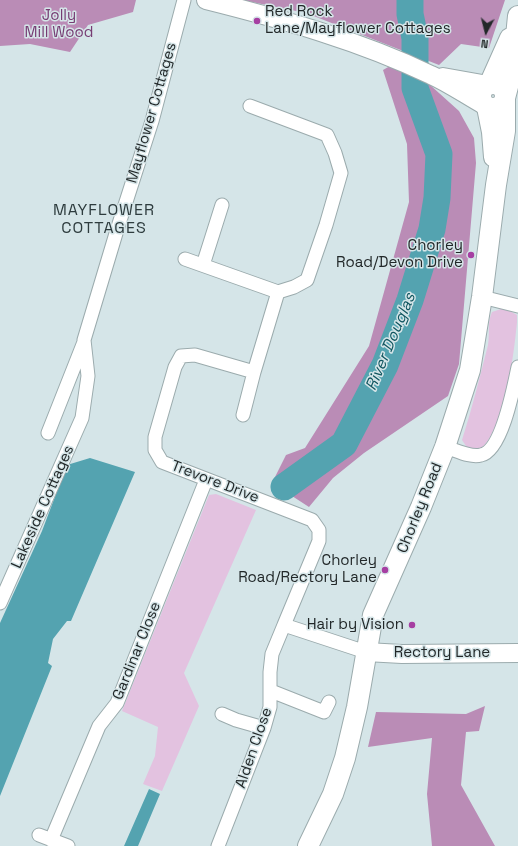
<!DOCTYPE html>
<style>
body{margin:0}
#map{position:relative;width:518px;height:846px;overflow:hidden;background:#d5e5e8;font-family:"Space Grotesk",sans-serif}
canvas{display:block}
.north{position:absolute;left:466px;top:12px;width:40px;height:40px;-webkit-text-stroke:3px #d5e5e8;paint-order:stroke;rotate:187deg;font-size:11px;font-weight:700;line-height:16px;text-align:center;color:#222829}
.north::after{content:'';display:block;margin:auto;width:14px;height:18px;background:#222829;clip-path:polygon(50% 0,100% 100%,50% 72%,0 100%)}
</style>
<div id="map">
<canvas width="518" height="846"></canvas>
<div class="north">N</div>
</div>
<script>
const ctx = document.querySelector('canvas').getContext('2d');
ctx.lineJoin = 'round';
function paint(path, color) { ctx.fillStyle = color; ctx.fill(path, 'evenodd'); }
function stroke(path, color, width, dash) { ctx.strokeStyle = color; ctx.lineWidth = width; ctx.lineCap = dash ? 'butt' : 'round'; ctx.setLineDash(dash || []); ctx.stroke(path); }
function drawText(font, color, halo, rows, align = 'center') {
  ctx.font = font + ' "Space Grotesk",sans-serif'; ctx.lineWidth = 3; ctx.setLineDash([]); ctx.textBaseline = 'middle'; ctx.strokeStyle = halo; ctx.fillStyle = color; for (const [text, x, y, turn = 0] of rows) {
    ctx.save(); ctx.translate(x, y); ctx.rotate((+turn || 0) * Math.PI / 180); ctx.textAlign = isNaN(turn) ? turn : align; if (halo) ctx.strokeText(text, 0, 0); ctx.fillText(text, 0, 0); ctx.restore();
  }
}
paint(new Path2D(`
 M504,308L517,315V322C514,354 505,430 479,451L468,449L462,440C472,408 480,377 488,345C490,333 487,323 492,312Z
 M216,494L256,510L184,673L199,706L162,791L143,784L155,756L158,727L122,711L209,495Z`), '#e3c2e0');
paint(new Path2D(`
 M0,0H136L133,12L88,25L70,52L30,44L0,46Z
 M242,0H505L489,48L461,44L439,65L306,13Z
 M390,66L429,84L459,111L474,138L476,163L459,364L448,396L364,453L333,478L309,507L272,483L286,455L305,448L369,346L409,202L407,144L383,70Z
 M485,706L479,731L466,732L461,785L495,846H432L427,794L432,738L368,747L376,712L466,714Z`), '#ba8cb6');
paint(new Path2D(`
 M90,458L135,472L71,621H67L53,639L48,663L52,666L0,796V623L42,531L67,465Z
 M149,789L160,794L138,846H124Z`), '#54a3b0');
stroke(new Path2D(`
 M284,487L344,444L385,365L410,300L432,229L437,198L439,154L415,88V38L410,14V0`), '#54a3b0', 27);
const minor = new Path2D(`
 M185,259L278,292L294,287L307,280L326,225L341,173L335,153L327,135L250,106
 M203,265L222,205
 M278,292L254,372L195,355L181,356L175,367L155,437V450L162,462L312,520L319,530V541L284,625L366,652
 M482,297L518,306
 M243,415L254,372
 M48,433L84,342
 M445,447C456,450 470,458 481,455C502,451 514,386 518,367
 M0,603L82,418L88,376L84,340L117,230L152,121L184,0
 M271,691L324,712L329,702
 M222,714L236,720L264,728
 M39,835L68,846
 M51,840L99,726L117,703L206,480
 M218,846L264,728L270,707V672L272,654L284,625`);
const secondary = new Path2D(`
 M206,0C282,19 360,41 431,75C449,83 466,95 484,105
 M443,77L488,85
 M366,652L402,654L518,653`);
const primary = new Path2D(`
 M481 96a12 12 0 1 1 24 0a12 12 0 1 1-24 0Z
 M489,85L510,38
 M505,98L513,67L518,16
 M487,107L492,132L494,157
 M308,846L333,794L345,758L357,707L373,615L421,507L445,447L470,370L482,297L496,185L505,131V99`);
stroke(minor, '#9babad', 15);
stroke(secondary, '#9babad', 20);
stroke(primary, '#9babad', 22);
stroke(minor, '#fff', 13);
stroke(secondary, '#fff', 18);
stroke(primary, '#fff', 20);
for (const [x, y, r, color] of [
 [257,21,4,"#a63fa2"],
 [471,255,4,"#a63fa2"],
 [385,570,4,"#a63fa2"],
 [412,625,4,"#a63fa2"]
]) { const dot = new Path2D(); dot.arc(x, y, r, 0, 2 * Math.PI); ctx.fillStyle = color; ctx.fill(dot); stroke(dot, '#d5e5e8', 1.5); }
drawText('15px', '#222829', '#d5e5e8', [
 ["Red Rock",265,12,"left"],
 ["Lane/Mayflower Cottages",265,29,"left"],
 ["Chorley",463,246],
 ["Road/Devon Drive",463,263],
 ["Chorley",377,561],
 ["Road/Rectory Lane",377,578],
 ["Hair by Vision",404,625]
], 'right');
drawText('15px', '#763c73', '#d5e5e8', [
 ["Jolly",59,16],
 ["Mill Wood",59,33]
]);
drawText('15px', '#222829', '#d5e5e8', [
 ["Mayflower Cottages",152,113,-74],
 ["Trevore Drive",215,482,21],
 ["Lakeside Cottages",43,507,-66],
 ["Chorley Road",420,508,-68],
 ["Gardinar Close",137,651,-68],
 ["Rectory Lane",442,653],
 ["Alden Close",254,748,-71]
]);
ctx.letterSpacing = '1px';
drawText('16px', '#2e3c3e', '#d5e5e8', [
 ["MAYFLOWER",104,211],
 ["COTTAGES",104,229]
]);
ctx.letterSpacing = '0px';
drawText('italic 16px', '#10555f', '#d5e5e8', [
 ["River Douglas",391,342,-67]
]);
</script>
